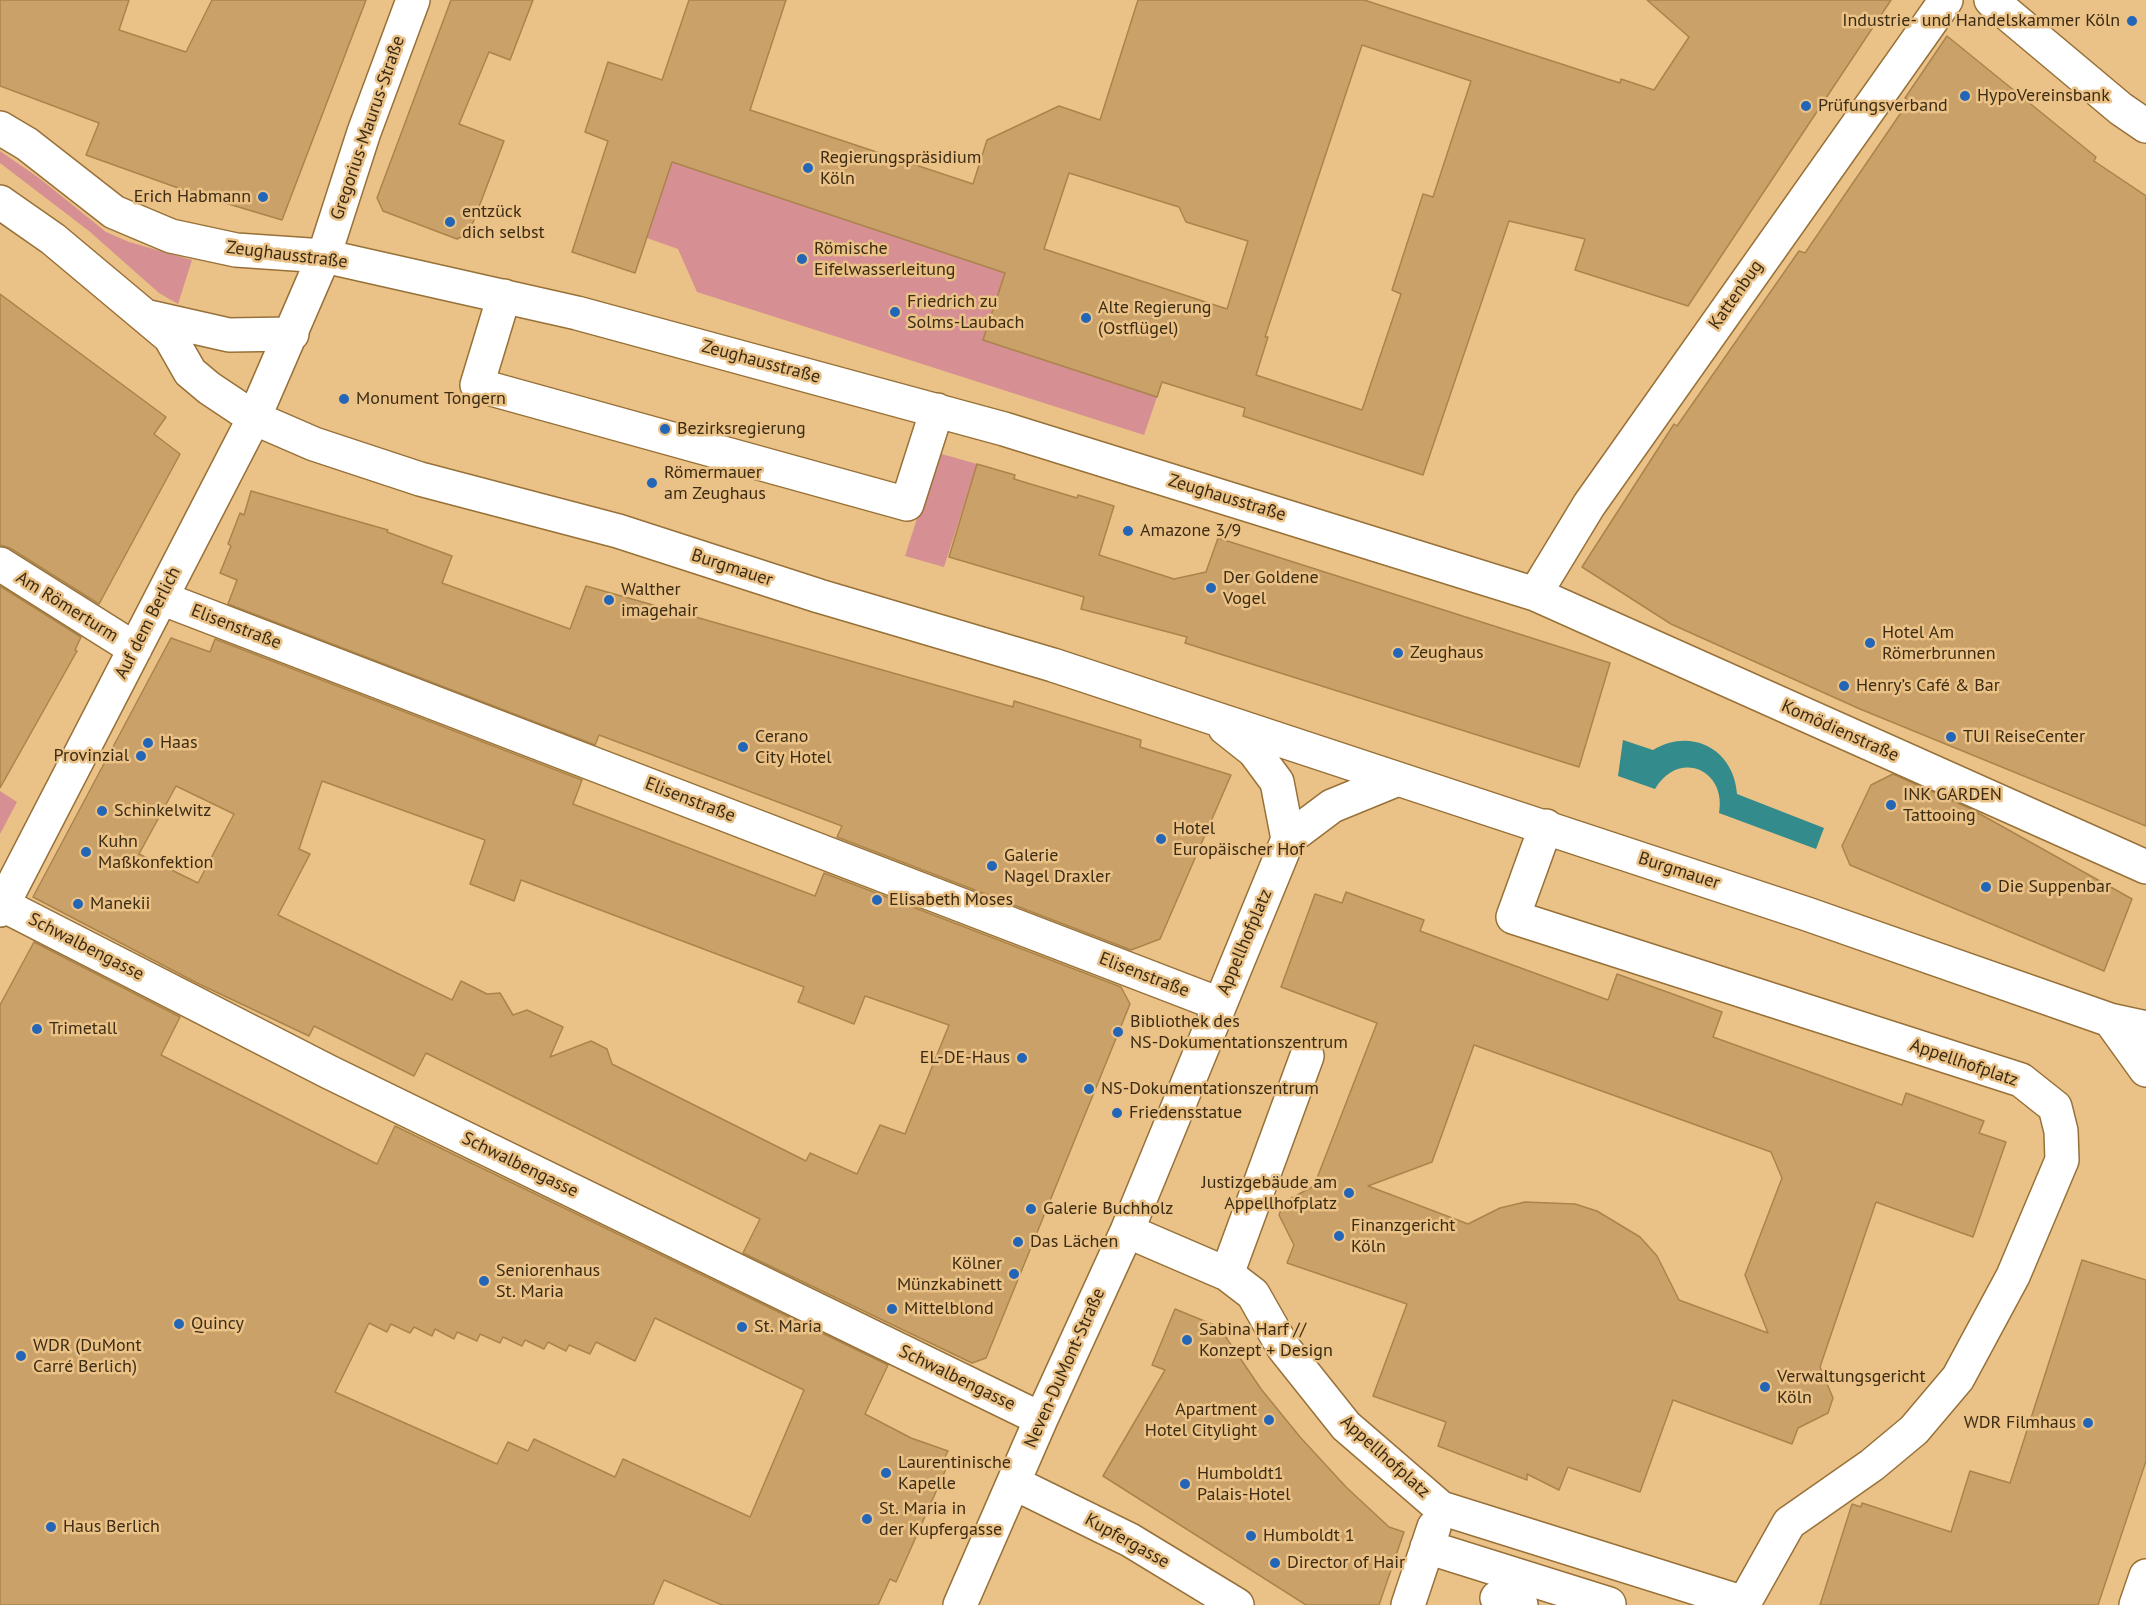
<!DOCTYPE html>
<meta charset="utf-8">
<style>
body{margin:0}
canvas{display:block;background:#eac186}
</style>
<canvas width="2146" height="1605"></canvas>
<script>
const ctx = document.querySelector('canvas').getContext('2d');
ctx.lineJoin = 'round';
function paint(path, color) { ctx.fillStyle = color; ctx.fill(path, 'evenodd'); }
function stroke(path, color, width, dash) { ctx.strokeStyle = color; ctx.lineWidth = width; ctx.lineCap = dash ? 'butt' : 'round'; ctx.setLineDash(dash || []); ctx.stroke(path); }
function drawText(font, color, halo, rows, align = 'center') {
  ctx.font = font + ' "PT Sans",sans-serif'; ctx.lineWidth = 5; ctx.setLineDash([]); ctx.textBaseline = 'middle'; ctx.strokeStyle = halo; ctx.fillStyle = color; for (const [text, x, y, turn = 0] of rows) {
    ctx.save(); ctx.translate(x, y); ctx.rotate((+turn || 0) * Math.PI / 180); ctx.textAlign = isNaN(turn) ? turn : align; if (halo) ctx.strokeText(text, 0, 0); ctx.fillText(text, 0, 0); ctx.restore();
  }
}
paint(new Path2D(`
 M0,151L39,178L106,232L129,242L192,260L178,304L159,293L89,231L0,163Z
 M672,162L1005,273L983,340L1157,397L1144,435L697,292L678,249L647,238Z
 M938,453L977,464L944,567L905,556Z
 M0,791L17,802L0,834Z`), '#d68f92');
paint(new Path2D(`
 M1623,740L1653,750C1691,727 1734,749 1737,794L1824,828L1816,849L1719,813C1727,769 1678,749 1655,789L1618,776Z`), '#348b8b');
const building = new Path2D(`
 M0,0H129L119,30L186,52L212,0H366L282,220L195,194L86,155L99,123L0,86Z
 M451,0H533L510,60L489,52L459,124L504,141L469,233L457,239L383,211L377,198Z
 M689,0H786L750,110L973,184L987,140L1059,106L1100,120L1138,0H1364L1620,83L1621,79L1654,90L1689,37L1647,0H1891L1688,306L1575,270L1585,239L1509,221L1423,475L1243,416L1245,408L1162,382L1157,397L983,340L1005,273L672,162L635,273L572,252L608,141L585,132L608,62L662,80ZM1362,45L1471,81L1433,197L1423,194L1392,290L1401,294L1362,410L1256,375L1268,337H1265ZM1069,173L1179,207L1186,222L1248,241L1227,309L1044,249Z
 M1947,36L2096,157L2094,161L2146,196V826L1860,709L1671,624L1582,567L1674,424L1677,426L1799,251L1805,253L1909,101L1905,98Z
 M0,294L166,417L154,434L180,454L99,604L10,548L0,545Z
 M977,464L1015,475L1014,479L1077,498L1078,495L1114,506L1099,555L1174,579L1206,572L1218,538L1610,663L1579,767L1185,643L1187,637L1081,609L1084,597L949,557Z
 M251,491L388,530L387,532L452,556L442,583L570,629L586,586L1013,707L1014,701L1141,740L1140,747L1231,775L1160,939L1131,950L837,837L842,826L599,735L595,745L228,604L237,580L220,573L231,546L228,544L240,513L244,515Z
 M0,586L81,637L75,650L77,651L0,788Z
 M171,638L210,652L215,639L582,780L573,804L815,896L824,873L1121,987L1130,1004L986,1358L972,1363L743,1253L760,1219L426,1053L414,1076L314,1026L309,1036L197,983L33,897ZM322,781L485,840L470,884L514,901L521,880L804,987L798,1002L854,1024L865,996L949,1025L905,1134L880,1125L857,1174L810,1153L806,1161L612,1064L607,1049L591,1041L550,1057L563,1027L527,1010L513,1015L500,993L487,994L461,981L452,1000L278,915L310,854L299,849ZM176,786L234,814L198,883L139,854Z
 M1893,774L1971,809L2132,899L2104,971L1850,865L1842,846L1871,785Z
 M1346,892L1424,920L1420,931L1608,1000L1617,974L1670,993L1722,1012L1713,1037L1902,1105L1906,1093L1984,1121L1979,1133L2006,1142L1973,1237L1876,1202L1820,1367L1833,1398L1828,1413L1798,1428L1792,1444L1673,1400L1640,1492L1568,1467L1559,1490L1527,1474V1480L1438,1446L1446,1422L1373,1396L1407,1304L1287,1263L1294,1245L1279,1215L1284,1202L1314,1186L1377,1023L1281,987L1315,894L1342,903ZM1474,1045L1771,1152L1782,1178L1745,1275L1768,1333L1679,1300L1657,1256L1640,1237L1597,1211L1575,1204L1525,1202L1500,1208L1468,1224L1368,1186L1432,1162Z
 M34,942L180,1017L161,1055L377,1164L395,1126L888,1365L865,1414L911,1438L948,1451L945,1457L950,1460L896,1582L890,1579L878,1605H722L664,1580L653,1605H0V1005ZM655,1318L804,1390L750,1517L623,1459L615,1477L534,1439L528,1451L508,1442L497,1464L335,1392L369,1323L387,1332L391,1324L410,1333L414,1327L432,1336L435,1329L454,1339L457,1332L477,1341L480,1334L500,1343L503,1337L522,1346L525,1340L544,1349L548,1342L566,1351L569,1345L590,1354L596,1342L635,1361Z
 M2082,1260L2146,1280V1461L2098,1605H1820L1852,1504L1861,1507L1862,1503L1951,1532L1970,1471L2010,1483Z
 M1175,1309L1219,1327L1261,1389L1300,1437L1346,1487L1389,1527L1404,1532L1379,1605H1306L1103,1476L1165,1370L1152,1365Z`);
paint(building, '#caa269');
stroke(building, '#ab844b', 1.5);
const minor = new Path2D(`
 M1991,0L2121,109L2146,126
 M0,128L27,144L114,212L171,236L236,250L324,256L577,313L1004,429L1535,594L2146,867
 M0,202L53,239L170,337L190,372L209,388L254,418L314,444L420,479L618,531L819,596L1053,665L1807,914L2110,1020L2146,1028
 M504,296L477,385L907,504L937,410
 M145,316L229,335L292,334
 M0,564L135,649
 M1535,594L1589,505L1946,0
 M161,598L1219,1004
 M1225,728L1254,751L1277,782L1288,839
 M1546,826L1513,917L2021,1080L2055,1107L2061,1131L2062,1160L2013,1276L1958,1378L1914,1430L1872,1465L1789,1523L1743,1605
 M3,905L329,1072L1041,1419
 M0,910L254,418L324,256L364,132L413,0
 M2110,1020L2146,1070
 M1127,1231L1227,1274L1253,1294L1283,1347L1346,1426L1441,1508L1744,1603
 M1227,1274L1307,1056
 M1014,1483L1130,1540L1237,1605
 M1427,1547L1609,1604
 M1497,1598L1521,1605
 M960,1605L1041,1419L1127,1231L1288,839L1332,806L1398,779
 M1408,1605L1434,1527`);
const major = new Path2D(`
 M2136,1605L2146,1576`);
stroke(minor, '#977138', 36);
stroke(major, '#977138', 36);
stroke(minor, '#fff', 33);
stroke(major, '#fff', 33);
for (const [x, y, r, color] of [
 [2132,21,6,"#2365b6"],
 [1965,96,6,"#2365b6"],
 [1806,106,6,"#2365b6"],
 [808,168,6,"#2365b6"],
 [263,197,6,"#2365b6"],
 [450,222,6,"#2365b6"],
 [802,259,6,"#2365b6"],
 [895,312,6,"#2365b6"],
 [1086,318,6,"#2365b6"],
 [344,399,6,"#2365b6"],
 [665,429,6,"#2365b6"],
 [652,483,6,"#2365b6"],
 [1128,531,6,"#2365b6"],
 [1211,588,6,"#2365b6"],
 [609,600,6,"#2365b6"],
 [1870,643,6,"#2365b6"],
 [1398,653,6,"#2365b6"],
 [1844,686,6,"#2365b6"],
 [1951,737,6,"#2365b6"],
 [148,743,6,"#2365b6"],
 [743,747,6,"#2365b6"],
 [141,756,6,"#2365b6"],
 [1891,805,6,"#2365b6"],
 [102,811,6,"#2365b6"],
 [1161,839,6,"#2365b6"],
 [86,852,6,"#2365b6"],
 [992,866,6,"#2365b6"],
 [1986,887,6,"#2365b6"],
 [877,900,6,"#2365b6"],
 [78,904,6,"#2365b6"],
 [37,1029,6,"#2365b6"],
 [1118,1032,6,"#2365b6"],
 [1022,1058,6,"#2365b6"],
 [1089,1089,6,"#2365b6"],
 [1117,1113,6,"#2365b6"],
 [1349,1193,6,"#2365b6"],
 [1031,1209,6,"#2365b6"],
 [1339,1236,6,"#2365b6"],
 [1018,1242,6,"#2365b6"],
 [1014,1274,6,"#2365b6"],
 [484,1281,6,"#2365b6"],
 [892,1309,6,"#2365b6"],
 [179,1324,6,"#2365b6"],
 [742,1327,6,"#2365b6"],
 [1187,1340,6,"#2365b6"],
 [21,1356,6,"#2365b6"],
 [1765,1387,6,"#2365b6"],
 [1269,1420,6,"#2365b6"],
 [2088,1423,6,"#2365b6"],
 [886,1473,6,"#2365b6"],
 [1185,1484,6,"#2365b6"],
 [867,1519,6,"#2365b6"],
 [51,1527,6,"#2365b6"],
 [1251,1536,6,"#2365b6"],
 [1275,1563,6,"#2365b6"]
]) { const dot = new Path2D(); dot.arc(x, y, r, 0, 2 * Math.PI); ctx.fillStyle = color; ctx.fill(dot); stroke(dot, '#eac186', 2); }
drawText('18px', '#3c2c14', '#eac186', [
 ["Industrie- und Handelskammer Köln",2120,21,"right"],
 ["HypoVereinsbank",1977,96],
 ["Prüfungsverband",1818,106],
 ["Regierungspräsidium",820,158],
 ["Köln",820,179],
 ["Erich Habmann",251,197,"right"],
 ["entzück",462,212],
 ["dich selbst",462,233],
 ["Römische",814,249],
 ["Eifelwasserleitung",814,270],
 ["Friedrich zu",907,302],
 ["Solms-Laubach",907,323],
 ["Alte Regierung",1098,308],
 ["(Ostflügel)",1098,329],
 ["Monument Tongern",356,399],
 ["Bezirksregierung",677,429],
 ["Römermauer",664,473],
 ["am Zeughaus",664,494],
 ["Amazone 3/9",1140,531],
 ["Der Goldene",1223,578],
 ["Vogel",1223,599],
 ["Walther",621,590],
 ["imagehair",621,611],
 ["Hotel Am",1882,633],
 ["Römerbrunnen",1882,654],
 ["Zeughaus",1410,653],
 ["Henry’s Café & Bar",1856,686],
 ["Cerano",755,737],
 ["City Hotel",755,758],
 ["TUI ReiseCenter",1963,737],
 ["Haas",160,743],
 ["Provinzial",129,756,"right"],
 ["INK GARDEN",1903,795],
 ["Tattooing",1903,816],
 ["Schinkelwitz",114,811],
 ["Hotel",1173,829],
 ["Europäischer Hof",1173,850],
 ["Kuhn",98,842],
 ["Maßkonfektion",98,863],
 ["Galerie",1004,856],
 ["Nagel Draxler",1004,877],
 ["Die Suppenbar",1998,887],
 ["Elisabeth Moses",889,900],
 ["Manekii",90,904],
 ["Bibliothek des",1130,1022],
 ["NS-Dokumentationszentrum",1130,1043],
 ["Trimetall",49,1029],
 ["EL-DE-Haus",1010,1058,"right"],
 ["NS-Dokumentationszentrum",1101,1089],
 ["Friedensstatue",1129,1113],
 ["Justizgebäude am",1337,1183,"right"],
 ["Appellhofplatz",1337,1204,"right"],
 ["Galerie Buchholz",1043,1209],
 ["Finanzgericht",1351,1226],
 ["Köln",1351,1247],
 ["Das Lächen",1030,1242],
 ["Kölner",1002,1264,"right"],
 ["Münzkabinett",1002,1285,"right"],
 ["Seniorenhaus",496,1271],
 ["St. Maria",496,1292],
 ["Mittelblond",904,1309],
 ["Quincy",191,1324],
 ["St. Maria",754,1327],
 ["Sabina Harf //",1199,1330],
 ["Konzept + Design",1199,1351],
 ["WDR (DuMont",33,1346],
 ["Carré Berlich)",33,1367],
 ["Verwaltungsgericht",1777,1377],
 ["Köln",1777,1398],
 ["Apartment",1257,1410,"right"],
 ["Hotel Citylight",1257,1431,"right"],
 ["WDR Filmhaus",2076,1423,"right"],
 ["Laurentinische",898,1463],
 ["Kapelle",898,1484],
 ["Humboldt1",1197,1474],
 ["Palais-Hotel",1197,1495],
 ["St. Maria in",879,1509],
 ["der Kupfergasse",879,1530],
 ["Haus Berlich",63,1527],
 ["Humboldt 1",1263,1536],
 ["Director of Hair",1287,1563]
], 'left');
drawText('18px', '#3c2c14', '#eac186', [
 ["Gregorius-Maurus-Straße",368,128,-71],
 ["Zeughausstraße",287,255,7],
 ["Kattenbug",1736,295,-55],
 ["Zeughausstraße",761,362,15],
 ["Zeughausstraße",1227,498,17],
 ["Burgmauer",732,568,18],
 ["Am Römerturm",67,607,32],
 ["Auf dem Berlich",148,623,-63],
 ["Elisenstraße",236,627,21],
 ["Komödienstraße",1840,731,24],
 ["Elisenstraße",690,800,21],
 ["Burgmauer",1679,871,18],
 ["Appellhofplatz",1245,942,-67],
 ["Schwalbengasse",86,947,27],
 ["Elisenstraße",1144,975,21],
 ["Appellhofplatz",1964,1063,19],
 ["Schwalbengasse",520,1165,26],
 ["Neven-DuMont-Straße",1065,1368,-66],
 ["Schwalbengasse",957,1378,26],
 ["Appellhofplatz",1385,1457,42],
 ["Kupfergasse",1127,1541,29]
]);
</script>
